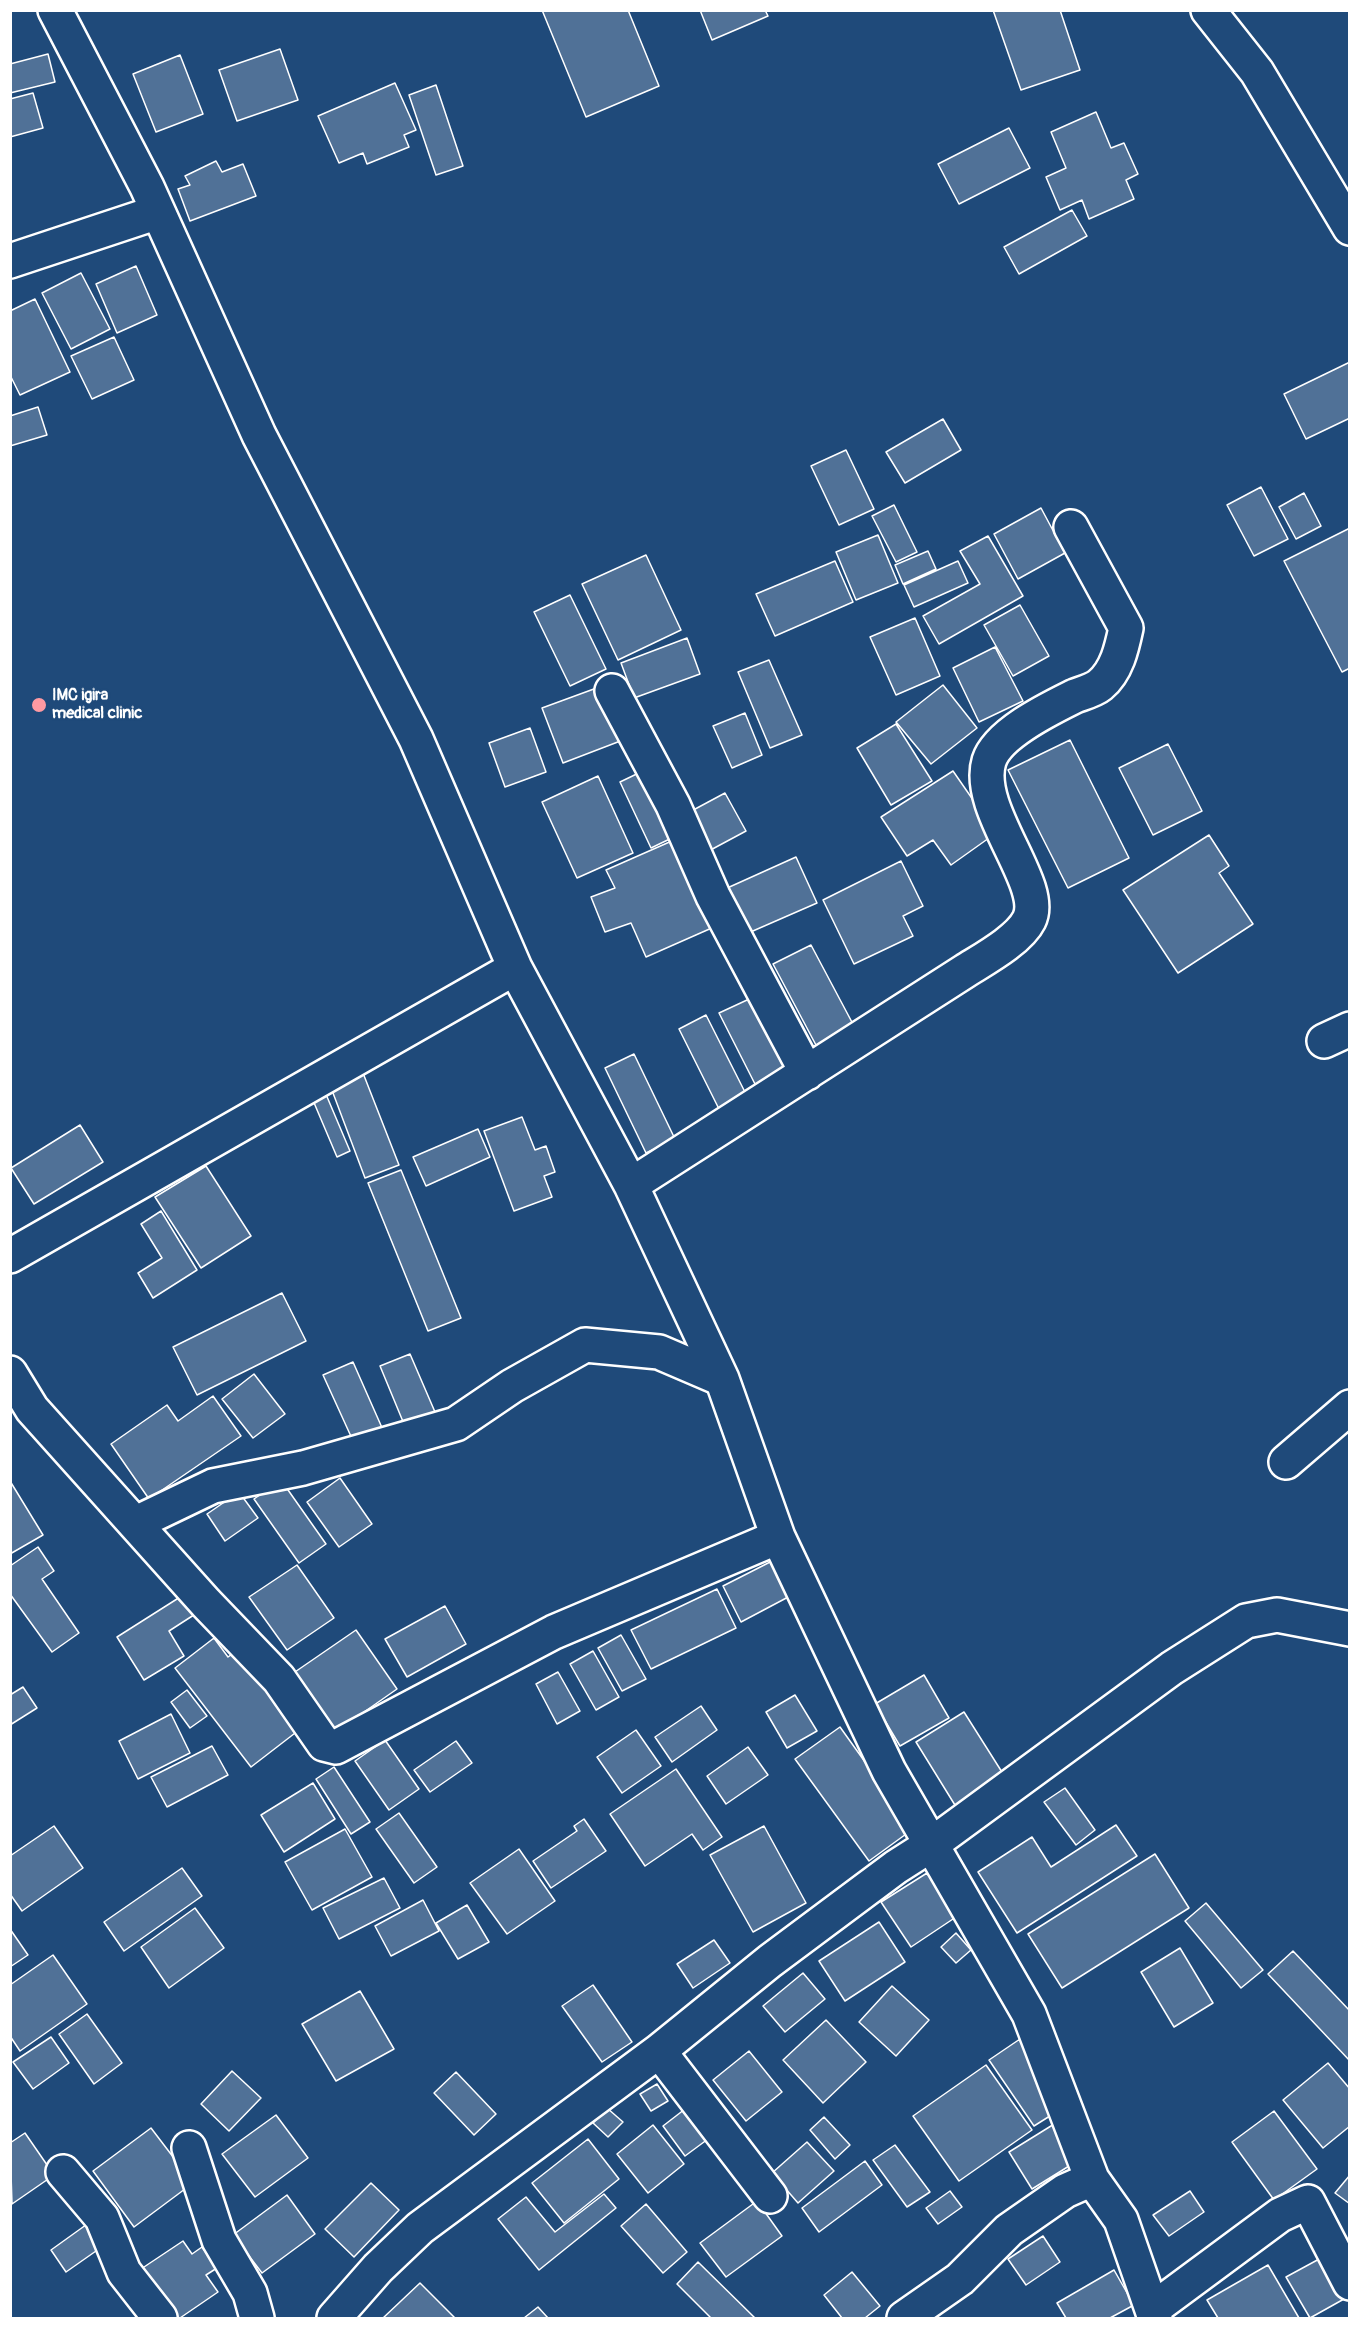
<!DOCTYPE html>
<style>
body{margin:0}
#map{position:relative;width:1360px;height:2329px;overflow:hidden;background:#1f4a7a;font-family:Pangolin,sans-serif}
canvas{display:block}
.frame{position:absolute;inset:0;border:12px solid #fff;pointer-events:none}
</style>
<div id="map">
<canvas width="1360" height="2329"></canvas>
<div class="frame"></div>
</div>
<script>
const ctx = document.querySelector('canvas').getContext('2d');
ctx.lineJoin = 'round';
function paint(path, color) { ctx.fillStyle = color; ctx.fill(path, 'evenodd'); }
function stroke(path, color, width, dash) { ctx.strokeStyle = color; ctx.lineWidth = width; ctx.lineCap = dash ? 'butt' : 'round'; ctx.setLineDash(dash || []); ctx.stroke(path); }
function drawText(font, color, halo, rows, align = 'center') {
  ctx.font = font + ' Pangolin,sans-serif'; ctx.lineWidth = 5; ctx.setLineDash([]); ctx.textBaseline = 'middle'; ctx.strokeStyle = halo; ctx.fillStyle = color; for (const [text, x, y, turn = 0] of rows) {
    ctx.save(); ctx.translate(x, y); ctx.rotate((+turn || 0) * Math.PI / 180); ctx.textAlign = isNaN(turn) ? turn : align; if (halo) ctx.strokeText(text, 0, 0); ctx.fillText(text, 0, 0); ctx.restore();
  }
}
const building = new Path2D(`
 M542,10H628L659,86L586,117Z
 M700,10H765L768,16L712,40Z
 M993,10H1060L1080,70L1021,90Z
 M280,49L298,100L237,121L219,70Z
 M48,54L55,82L10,93V64Z
 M180,55L203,114L156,132L133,74Z
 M395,83L416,130L404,135L409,147L367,164L363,153L339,163L318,116Z
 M436,85L463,166L436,175L409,95Z
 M33,93L43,128L10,137V99Z
 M1096,112L1111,148L1124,143L1138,174L1126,180L1134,199L1089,219L1082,200L1060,210L1046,177L1066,168L1051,132Z
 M1009,128L1030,168L959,204L938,164Z
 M216,161L222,172L243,164L256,196L190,221L178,189L190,185L185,176Z
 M1072,210L1087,236L1019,274L1004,247Z
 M136,266L157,315L117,333L96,284Z
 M81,273L110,329L71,349L42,293Z
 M35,299L70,372L20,395L10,375V311Z
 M114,337L134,380L92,399L71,356Z
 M1350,362V418L1306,439L1284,394Z
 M38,407L47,435L10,446V416Z
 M943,419L961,450L905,483L886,452Z
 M846,450L874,509L839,525L811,466Z
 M1261,487L1288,539L1254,556L1227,505Z
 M1304,493L1321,526L1296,539L1279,507Z
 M894,505L917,552L896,562L872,516Z
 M1041,508L1065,553L1018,579L994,534Z
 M1350,528V668L1342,672L1284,561Z
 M878,535L898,583L856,600L836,552Z
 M988,536L1023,596L939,644L923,616L980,584L960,551Z
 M928,551L936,569L903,584L895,565Z
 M646,555L681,630L618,660L582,584Z
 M835,561L853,602L775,636L756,594Z
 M958,561L968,583L914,607L904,585Z
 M570,595L606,669L570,686L534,612Z
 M1020,605L1049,656L1013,676L984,625Z
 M915,618L940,676L896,695L870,637Z
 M687,638L700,674L634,698L621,663Z
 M995,647L1023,701L979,722L953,668Z
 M769,660L802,735L770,748L738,672Z
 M943,685L977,728L931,764L896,722Z
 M602,686L623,740L563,763L542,708Z
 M745,713L762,755L732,768L713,726Z
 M896,724L932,781L891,805L857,748Z
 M530,728L546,772L505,787L489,743Z
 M1070,740L1129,858L1068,888L1008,770Z
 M1168,744L1202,811L1153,835L1119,768Z
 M647,769L678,835L651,848L620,782Z
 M953,771L996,833L951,865L933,840L907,856L881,817Z
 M598,776L633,853L577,878L542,802Z
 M725,793L746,831L705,853L684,815Z
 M1209,835L1229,866L1219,873L1253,924L1178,973L1123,890Z
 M674,840L714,927L646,957L631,923L605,932L591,897L615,888L606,870Z
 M796,857L817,903L746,934L725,889Z
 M901,861L923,906L903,916L913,936L854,964L823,900Z
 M811,945L854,1026L817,1047L773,964Z
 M760,994L797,1068L757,1088L719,1013Z
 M706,1015L750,1102L722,1115L679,1029Z
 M634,1054L675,1139L646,1153L605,1068Z
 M363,1073L399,1165L365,1178L330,1085Z
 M325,1092L350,1151L337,1157L312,1098Z
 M522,1117L535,1150L546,1146L555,1172L544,1176L552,1197L514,1211L484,1131Z
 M80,1125L103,1162L34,1204L11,1168Z
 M478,1129L490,1157L426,1186L413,1157Z
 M206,1166L251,1236L201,1268L155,1197Z
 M401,1170L461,1318L428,1331L368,1183Z
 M161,1211L197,1270L153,1298L138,1273L162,1258L141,1224Z
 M282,1293L306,1341L197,1395L173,1347Z
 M410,1354L435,1412L404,1424L380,1366Z
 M353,1362L383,1430L354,1443L323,1375Z
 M254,1374L285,1414L253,1438L222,1399Z
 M213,1396L241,1436L149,1499L111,1444L167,1405L178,1421Z
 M340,1478L372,1524L339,1547L307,1502Z
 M281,1480L326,1544L299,1563L254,1499Z
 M10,1481L43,1535L10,1554Z
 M239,1492L258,1518L225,1541L207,1514Z
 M38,1547L54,1571L42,1579L79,1633L52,1652L10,1594V1566Z
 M774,1560L792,1595L741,1622L723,1586Z
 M297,1565L334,1618L287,1650L249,1597Z
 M717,1589L736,1628L651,1669L631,1630Z
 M188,1592L200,1611L169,1631L184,1656L144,1680L117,1637Z
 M445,1606L466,1644L407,1677L385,1639Z
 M356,1630L397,1689L334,1733L292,1674Z
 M621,1635L646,1679L622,1691L598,1648Z
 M214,1638L228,1657L238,1650L299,1730L251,1767L175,1668Z
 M593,1651L619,1697L596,1710L570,1664Z
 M558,1672L580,1711L557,1724L536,1684Z
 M924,1675L949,1718L900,1746L875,1704Z
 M23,1687L37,1708L10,1725V1695Z
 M187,1690L207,1716L190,1728L171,1702Z
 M795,1695L817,1731L787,1748L766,1712Z
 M701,1706L717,1730L672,1762L655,1737Z
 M964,1712L1007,1780L958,1810L916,1742Z
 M171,1714L190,1753L138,1779L119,1741Z
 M840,1727L913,1829L869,1861L795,1759Z
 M636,1730L661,1766L622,1793L597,1757Z
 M385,1740L419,1789L389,1810L355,1761Z
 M456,1741L472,1763L430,1792L414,1770Z
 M212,1746L228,1775L167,1807L151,1777Z
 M748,1747L768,1775L726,1804L707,1776Z
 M334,1767L370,1822L351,1834L316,1779Z
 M676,1769L722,1837L703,1850L692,1834L645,1866L610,1814Z
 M313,1783L335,1819L284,1852L261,1815Z
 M1065,1788L1095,1830L1076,1845L1044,1802Z
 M399,1813L437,1867L414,1883L376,1829Z
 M584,1819L606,1851L551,1888L533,1861L577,1831L574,1826Z
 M1116,1825L1137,1856L1017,1933L978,1872L1032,1837L1051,1867Z
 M54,1826L83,1868L22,1911L10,1894V1856Z
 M764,1826L806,1903L753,1932L710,1855Z
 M345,1829L372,1877L312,1910L285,1862Z
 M519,1849L555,1901L507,1934L470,1883Z
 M1155,1854L1189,1908L1062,1988L1028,1934Z
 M182,1868L202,1896L124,1951L104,1922Z
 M927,1873L956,1917L911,1947L881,1902Z
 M384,1878L400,1908L339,1939L323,1908Z
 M423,1900L439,1931L391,1956L375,1926Z
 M1206,1903L1263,1970L1241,1988L1185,1921Z
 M467,1905L489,1942L458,1959L436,1923Z
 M195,1908L224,1948L169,1988L141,1947Z
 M879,1922L905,1962L845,2001L819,1961Z
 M10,1929L28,1955L10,1967Z
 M956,1933L971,1950L956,1963L941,1947Z
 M714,1940L730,1963L693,1988L677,1964Z
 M1180,1948L1213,2003L1174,2027L1141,1972Z
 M1293,1951L1350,2011V2061L1268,1974Z
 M53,1955L87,2004L20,2051L10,2036V1985Z
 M803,1973L825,1999L785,2032L763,2006Z
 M593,1985L632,2042L602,2062L562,2006Z
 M892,1986L929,2020L896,2056L859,2022Z
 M360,1991L394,2049L336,2081L302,2024Z
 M87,2014L122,2063L94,2084L59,2034Z
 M826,2020L866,2062L823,2103L783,2060Z
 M51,2037L69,2063L33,2089L13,2062Z
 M1020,2039L1061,2109L1034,2126L989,2060Z
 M749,2051L782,2092L746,2121L713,2080Z
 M1328,2063L1350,2089V2126L1323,2148L1283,2100Z
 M986,2065L1032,2130L959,2181L913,2116Z
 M232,2071L261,2098L229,2131L201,2104Z
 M456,2072L496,2114L474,2135L434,2093Z
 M657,2084L668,2101L651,2111L640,2094Z
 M607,2108L623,2122L608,2137L593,2123Z
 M685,2109L708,2139L685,2156L663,2126Z
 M1274,2111L1317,2169L1274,2200L1232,2142Z
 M276,2115L308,2158L255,2197L222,2154Z
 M824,2117L850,2145L835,2159L810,2130Z
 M1059,2121L1082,2158L1032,2189L1009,2152Z
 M653,2125L684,2164L648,2193L617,2154Z
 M151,2128L193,2183L134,2227L93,2171Z
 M25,2133L54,2175L12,2204L10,2143Z
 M588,2139L619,2179L564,2223L532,2183Z
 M807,2142L834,2171L798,2203L772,2173Z
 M895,2145L930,2192L907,2207L873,2160Z
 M865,2161L882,2185L819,2232L802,2208Z
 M1350,2175V2204L1335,2193Z
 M371,2183L399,2210L354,2257L325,2229Z
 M950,2191L962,2207L938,2224L926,2208Z
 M1190,2191L1204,2212L1169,2236L1153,2215Z
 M604,2194L616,2208L539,2270L498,2219L526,2197L555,2232Z
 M287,2195L315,2234L262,2273L233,2235Z
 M757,2201L782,2236L726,2277L700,2243Z
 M646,2204L687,2252L663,2273L621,2226Z
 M90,2222L106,2244L66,2272L51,2250Z
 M1043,2236L1060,2262L1026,2285L1008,2259Z
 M183,2241L192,2254L202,2247L217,2268L206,2275L218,2292L180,2318H171L138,2271Z
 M1321,2258L1344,2299L1310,2318L1286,2277Z
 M698,2262L755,2318H711L677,2284Z
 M1268,2265L1299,2318H1218L1207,2300Z
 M1114,2270L1134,2305L1110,2318H1066L1057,2303Z
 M852,2272L880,2306L865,2318H842L824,2295Z
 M420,2283L455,2318H383Z
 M538,2307L548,2318H524Z`);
paint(building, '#507197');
stroke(building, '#fff', 1.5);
const minor = new Path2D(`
 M55,10L147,187L259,435L416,739L515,968L631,1185L722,1379L778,1537L889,1771L1029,2014L1092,2179L1121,2220L1155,2318
 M1208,10L1257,72L1350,228
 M10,261L158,212
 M612,691L673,805L713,896L807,1073
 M1324,1041L1350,1029
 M631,1185L965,971C984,959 1019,940 1029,920C1047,885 974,810 989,761C998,733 1051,708 1075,696C1083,693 1094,690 1100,685C1117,671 1122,647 1126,628L1071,527
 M10,1256L515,968
 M10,1373L32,1409L206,1603L279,1679L324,1744L336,1747L554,1632L778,1537
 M1286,1462L1350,1407
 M136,1523L213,1486L303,1468L456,1424L512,1386L585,1345L659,1352L722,1379
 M659,2051L770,2196
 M189,2148L219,2240L250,2293L257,2318
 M63,2172L102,2218L124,2272L160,2318
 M1153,2309L1280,2215L1308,2202L1350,2283
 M334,2318L378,2268L420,2228L659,2051L770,1961L896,1867L932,1844L1172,1668L1246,1621L1277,1615L1350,1629
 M904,2318L960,2279L1009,2230L1065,2191L1092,2179`);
stroke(minor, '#fff', 38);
stroke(minor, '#1f4a7a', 33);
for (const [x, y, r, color] of [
 [39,705,8,"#ff9aa2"]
]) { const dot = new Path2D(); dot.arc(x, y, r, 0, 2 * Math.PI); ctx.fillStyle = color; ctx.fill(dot); stroke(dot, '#1f4a7a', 2); }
drawText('bold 16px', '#fff', '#1f4a7a', [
 ["IMC igira",52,696],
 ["medical clinic",52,714]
], 'left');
</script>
